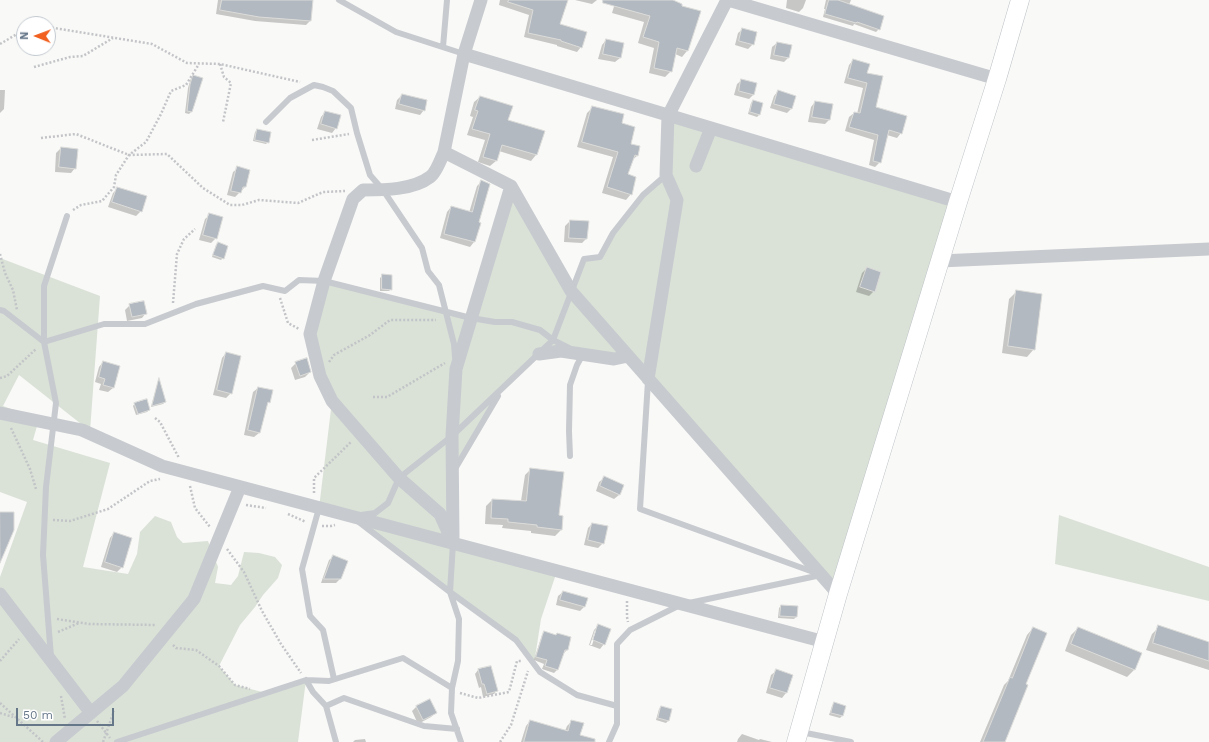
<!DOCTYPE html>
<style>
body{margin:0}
#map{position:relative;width:1209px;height:742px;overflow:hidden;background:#f9f9f7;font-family:"Work Sans",sans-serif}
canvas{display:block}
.north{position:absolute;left:16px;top:16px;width:40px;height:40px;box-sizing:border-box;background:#fff;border:1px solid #c2c9d0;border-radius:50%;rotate:271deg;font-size:11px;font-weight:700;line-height:16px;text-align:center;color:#66778a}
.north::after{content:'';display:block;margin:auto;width:14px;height:18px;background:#f1601f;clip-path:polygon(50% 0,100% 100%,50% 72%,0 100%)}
.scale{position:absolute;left:16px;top:708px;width:98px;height:18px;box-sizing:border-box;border:2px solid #66778a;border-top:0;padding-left:5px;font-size:12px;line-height:14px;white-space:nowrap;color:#66778a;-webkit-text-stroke:3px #fff;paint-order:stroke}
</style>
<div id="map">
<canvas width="1209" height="742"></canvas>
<div class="north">N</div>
<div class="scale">50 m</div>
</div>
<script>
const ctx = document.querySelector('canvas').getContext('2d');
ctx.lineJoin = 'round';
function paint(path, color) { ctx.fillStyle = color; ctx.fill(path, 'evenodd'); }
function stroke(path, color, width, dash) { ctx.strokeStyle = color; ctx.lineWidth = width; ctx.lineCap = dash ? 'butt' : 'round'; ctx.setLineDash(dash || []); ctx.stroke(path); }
paint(new Path2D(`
 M668,116L958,202L838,594L628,356L539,354L502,388L452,474L453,543L557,571L541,619L534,664L516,640L352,517L319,508L332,401L310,334L324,281L471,318L511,186L571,290L584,259L600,257L613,233L643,195L666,175Z
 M0,258L100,296L90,431L19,375L3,406L39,419L33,440L110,463L83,567L128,574L137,554L140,532L155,516L171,522L177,537L183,543L208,541L218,567L215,583L231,585L238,576L244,552L259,553L275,557L282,565L278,578L263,595L255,607L240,625L219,666L235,685L266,693L306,680L298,742H0V577L27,502L0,492Z
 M1059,515L1209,567V601L1055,564Z`), '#dae2d7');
paint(new Path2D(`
 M218,0H312L310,21L306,25L255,21L216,14Z
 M500,0H566L559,25L581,47L577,52L557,46V45L524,37L529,15L499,5Z
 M575,0H597L592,4Z
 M616,0H670L687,51L682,57L675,54L671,71L665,77L649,73L654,48L638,43L644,22L612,13Z
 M787,0H806L803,8L799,12L786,8Z
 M826,0H851L849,5L879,29L876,32L854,24L853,26L823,17L825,9H824Z
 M743,29L753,44L748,49L735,45L738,33Z
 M606,40L623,43L620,58L615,62L598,59L602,45Z
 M777,43L788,58L784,62L770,59L772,47Z
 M853,60L866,73L875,107L901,133L897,138L887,135L880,162L875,167L869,165L874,140L845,131L849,117L854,113L857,114L863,88L844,83L849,65Z
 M193,76L191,112L189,114L185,113L188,88L191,78Z
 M742,80L754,94L749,99L734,95L737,84Z
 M0,90H5L4,109L0,113Z
 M778,91L791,109L787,113L770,108L774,96Z
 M402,95L424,110L420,115L395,109L397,100Z
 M480,97L507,121L543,132L536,155L531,161L499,151L496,161L490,166L478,162L485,140L467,135L473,117L470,116L474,102Z
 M753,101L762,104L759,115L757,117L748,114L751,103Z
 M815,102L829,120L825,124L808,122L811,107Z
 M593,107L620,124L629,144L639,147L637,156L631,161L626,175L631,194L626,200L602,193L613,157L577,147L587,113Z
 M325,112L336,128L332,133L317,129L321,117Z
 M257,130L268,142L266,144L253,141L255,132Z
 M61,148L75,168L71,173L55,172L56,153Z
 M238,168L245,187L235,197L227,195L233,172Z
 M482,181L478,223L479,224L474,242L470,247L440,238L447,212L451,207L469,213L477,186Z
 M118,188L141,211L136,216L108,207L113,193Z
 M210,215L216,238L211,243L199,240L205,219Z
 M570,221L586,239L582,243L564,242L565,226Z
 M218,243L223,258L221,260L212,257L216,245Z
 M867,268L874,291L869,296L856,292L862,273Z
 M382,276L391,289L389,291H380V278Z
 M1016,292L1034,349L1027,357L1002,353L1009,299Z
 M130,305L146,313L142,318L127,321L125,310Z
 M226,353L231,393L226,398L213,395L222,358Z
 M103,362L119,367L113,388L108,392L99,390L101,384L95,382L99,367Z
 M296,363L310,372L305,377L295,380L291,368Z
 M159,380L165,402L163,404L151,407L158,381Z
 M258,388L269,402L266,405L259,433L254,437L244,435L253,392Z
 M135,403L149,410L147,412L136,415L133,406Z
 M531,469L557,516L561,530L555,536L531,533V531L502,528L503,525L485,524L486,506L492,500L521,501L525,475Z
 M604,478L623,486L619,495L614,499L596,491L599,482Z
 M592,524L603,543L598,548L584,545L588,528Z
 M114,533L122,567L117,572L101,567L110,538Z
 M333,557L340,579L336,583H321L329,560Z
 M563,592L584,607L580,611L556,605L558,596Z
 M781,606L796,617L794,619L778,618L779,608Z
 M598,626L604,644L600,649L589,645L594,630ZM595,630H597L592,645H590Z
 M1159,627L1209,643V670L1146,650L1152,634Z
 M1033,628L1025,684L1004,742H980L1004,685L1008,681L1027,635Z
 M1078,628L1141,654L1134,670L1127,677L1065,651L1071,635Z
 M545,632L567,650L564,653H562L557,670L554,673L542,669L544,664L534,660L542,635Z
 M478,670L497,690L494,694L483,697L481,687L479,688L475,674Z
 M776,671L792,675L786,693L782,698L766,693L771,675Z
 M834,703L845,707L842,716L840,718L829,715L832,706Z
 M417,706L436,712L431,717L418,724L412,711Z
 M661,707L668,721L666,723L656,720L659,709Z
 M530,721L565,731L567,726L572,721L577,742H521L526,726Z
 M742,734L759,740L760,739L772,742H737L738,739Z
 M365,739L366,742H353L355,740Z`), '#0003');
const building = new Path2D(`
 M222,0H313L311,21L259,17L220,10Z
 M509,0H568L560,24L587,32L582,48L561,41V40L528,33L533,10L508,2Z
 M603,0H673L682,4V6L701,11L688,51L677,48L672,72L654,68L659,42L643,37L650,16L603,3Z
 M829,0H838L884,16L880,30L857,22L856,23L825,14Z
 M742,28L757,32L754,45L739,41Z
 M606,39L624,43L621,58L603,54Z
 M777,42L792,45L789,58L774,55Z
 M853,59L870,64L867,73L883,76L876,107L907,116L902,134L889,130L881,163L873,161L878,135L849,127L854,112L860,113L867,83L848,78Z
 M193,75L203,78L192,112L187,111L190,85Z
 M741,79L757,83L754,95L739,91Z
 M778,90L796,96L792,109L774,104Z
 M402,94L427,100L425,111L399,104Z
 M480,96L513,106L508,120L545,131L537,155L502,145L497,161L483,157L490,134L472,129L478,111L475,110Z
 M753,100L763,103L760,115L750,112Z
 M815,101L833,104L830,120L812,117Z
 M592,106L624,114L622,123L635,127L631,144L640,146L638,156L635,155L628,174L636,177L632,195L607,187L618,152L582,142Z
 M325,111L341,115L337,129L321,124Z
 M257,129L271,132L269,143L255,140Z
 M61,147L78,149L76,169L59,167Z
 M237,166L250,170L246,187H243L241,193L231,191Z
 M481,180L490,184L479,222L481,223L475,242L444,234L451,206L472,212Z
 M117,187L147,196L142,212L112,202Z
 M209,213L223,217L217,239L203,235Z
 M570,220L589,221L587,239L569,238Z
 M218,242L228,246L224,259L213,255Z
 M867,267L881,272L875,292L860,287Z
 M382,274L392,275V290L382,289Z
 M1016,290L1042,294L1035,350L1008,346Z
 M144,301L147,314L132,317L129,304Z
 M226,352L241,356L232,394L217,390Z
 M307,358L311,372L300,376L295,362Z
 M103,361L120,366L114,388L103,385L105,379L99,377Z
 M159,378L166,402L152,406Z
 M258,387L273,390L270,403L268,402L260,433L248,430Z
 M147,399L150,410L138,414L134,403Z
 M530,468L564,472L559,515L563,516L562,530L537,527V525L508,522V519L491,518L492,499L526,501Z
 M604,476L624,485L620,495L600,486Z
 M0,512H14V530L0,563Z
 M592,523L608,526L604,544L588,540Z
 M114,532L132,538L123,568L105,562Z
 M333,555L348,561L341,579H324Z
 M563,591L588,598L585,607L560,600Z
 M781,605L798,606L797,617L780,616Z
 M598,624L611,629L605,645L593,640Z
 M1158,625L1209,642V661L1153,643Z
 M1033,627L1047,633L1026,684L1028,685L1005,742H983L1010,677L1012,678Z
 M1078,627L1142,653L1135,670L1071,644Z
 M544,631L556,635L557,633L571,637L568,650H565L558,670L545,666L547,660L536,657Z
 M491,666L498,691L487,694L484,684H482L478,669Z
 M776,669L793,675L787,693L770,688Z
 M430,699L437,713L423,720L416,706Z
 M834,702L846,706L843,716L831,713Z
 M661,706L672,709L669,721L658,718Z
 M530,720L568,731L571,720L584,723L580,735L595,739V742H524Z`);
paint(building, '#b2b9c0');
stroke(building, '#dbdbd9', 1);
const secondary = new Path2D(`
 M796,742L838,594L958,202L997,79L1020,0`);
stroke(secondary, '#bbc0c5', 19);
stroke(new Path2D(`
 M48,27L152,44L187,63L220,64L300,82
 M0,44L24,30
 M220,64L224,77L231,83L223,122
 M34,67L70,57L83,56L113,38
 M41,138L76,134L129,155L167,154L203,188L230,205H242L259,200L298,203L323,192L345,191
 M312,140L349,134
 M73,210L81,205L102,201L114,187L116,175L129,155L146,142L161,114L171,91L186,85L199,64
 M0,254L5,273L13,290L17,310
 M280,298L288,323L299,329
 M173,303L177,254L184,239L195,229
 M329,362L334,355L370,335L390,320H436
 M0,378L7,376L36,349
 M373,397H387L445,363
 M155,418L160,422L179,458
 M11,428L30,469L36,489
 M190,486L195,508L210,527
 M314,493V478L351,442
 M246,505L266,508
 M288,514L306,522
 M53,520L70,521L108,509L150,481L160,479
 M322,526H331L335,525
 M227,549L244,572L262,611L281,644L301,673
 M627,601V617L628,622
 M57,619L89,624L156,625
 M58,632L79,623
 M173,645L176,648L196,650L219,666L235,685L250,689
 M0,661L19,639
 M460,693L478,698L509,692L517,661H521
 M61,696L65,719
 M0,703L43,742
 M0,713L13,717
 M97,721L110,738
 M103,742L114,711
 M500,742L511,725L528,671`), '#c2c4c7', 2.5, [2, 2]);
stroke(new Path2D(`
 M339,0L396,32L464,54
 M443,47L447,0
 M266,122L290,98L314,85L323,87L333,91L351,108L357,133L370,175L383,190L422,248L428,271L439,285L454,344L455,357
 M67,216L44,286V342L104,324H145L196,304L263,286L285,291L299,280L324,281L471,318L495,322H512L540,330L553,340L569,348
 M0,310L4,311L44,342L56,403L46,487L43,555L51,657
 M648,381L640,509L816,573
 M570,456L569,431L570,385L577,365L583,354
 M455,469L498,396
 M319,508L302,569L310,616L323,630L334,679
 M361,515L375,513L388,503L399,478L452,436L553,340L584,259L600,257L613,233L643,195L666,175
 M359,522L450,592L516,640L540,672L577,695L617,706
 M453,543L450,592L459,619L458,661L452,688L451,713L461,742
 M689,603L821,575
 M306,680L313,692L326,706L336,742
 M326,706L344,698L424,726L457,729
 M801,732L851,742
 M117,742L306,680L329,681L403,658L452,688
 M609,742L617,724V644L630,630L680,605`), '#c7cacf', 6);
stroke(new Path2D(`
 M481,0L464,54L444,152L511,186L571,291L838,594
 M728,0L997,79
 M464,54L958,202
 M444,152C441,159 436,173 430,177C413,190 384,190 363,190L353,199L324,281L310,334L320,376L332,401L399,478L440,514L453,543
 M696,166L711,128
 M940,261L1209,249
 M539,354L561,351L614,359L628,356
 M648,379L677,200L666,175L668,116L727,0
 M0,413L82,430L162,466L825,642
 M453,537L452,436L456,369L511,186
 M0,594L91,713
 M56,742L123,686L194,599L240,487`), '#c7cacf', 13);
stroke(secondary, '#fff', 18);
</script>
